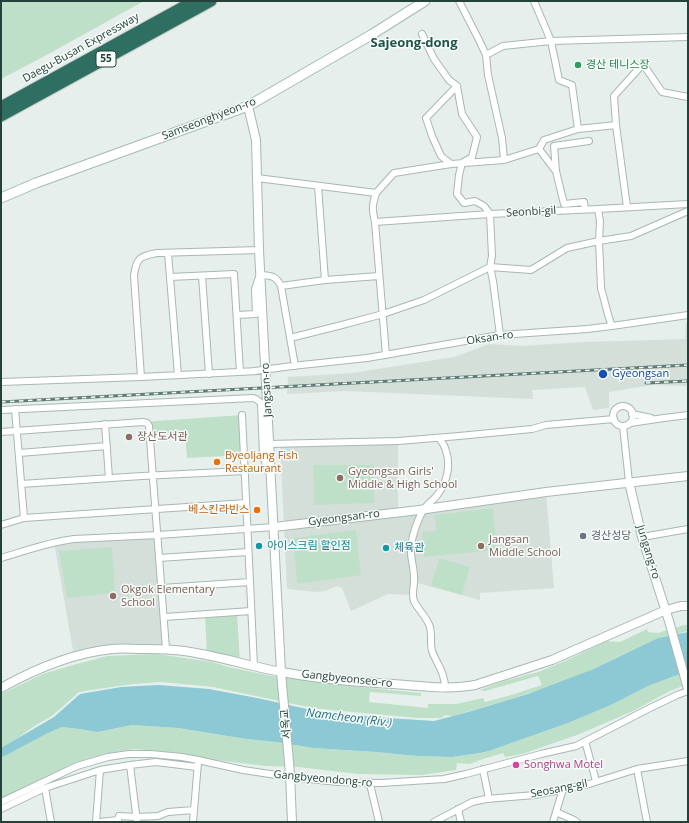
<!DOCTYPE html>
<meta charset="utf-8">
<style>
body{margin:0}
#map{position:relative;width:689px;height:823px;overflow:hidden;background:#e6efeb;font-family:"Open Sans",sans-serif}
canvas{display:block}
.frame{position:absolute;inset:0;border:2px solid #24423a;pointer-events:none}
</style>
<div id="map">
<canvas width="689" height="823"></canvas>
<div class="frame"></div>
</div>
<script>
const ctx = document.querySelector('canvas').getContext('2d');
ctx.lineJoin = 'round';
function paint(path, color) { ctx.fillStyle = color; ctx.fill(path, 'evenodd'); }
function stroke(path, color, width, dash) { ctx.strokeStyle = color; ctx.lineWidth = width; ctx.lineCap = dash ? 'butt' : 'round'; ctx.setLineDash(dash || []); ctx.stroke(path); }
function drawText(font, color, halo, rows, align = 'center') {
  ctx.font = font + ' "Open Sans","Noto Sans KR",sans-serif'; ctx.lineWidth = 3; ctx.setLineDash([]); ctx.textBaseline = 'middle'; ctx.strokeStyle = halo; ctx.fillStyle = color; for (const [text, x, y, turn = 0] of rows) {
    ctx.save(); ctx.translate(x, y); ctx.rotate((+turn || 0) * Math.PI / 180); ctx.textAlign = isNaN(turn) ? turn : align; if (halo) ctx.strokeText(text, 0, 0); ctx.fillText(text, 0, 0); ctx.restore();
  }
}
paint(new Path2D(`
 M686,323H688V386L653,385L609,392V408L593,410L585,387L532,390L533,399L345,391L287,394L288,377L352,373L454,357L489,344L521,346L583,342L685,339Z
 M398,441V512L546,492L554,588L480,593V600L414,582V580L408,595L388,594L351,611L342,588L337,586L325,591L317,592L287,589L284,525L280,444Z
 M158,535L166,649H113L74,656L54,542Z`), '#d4dfda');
paint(new Path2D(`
 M1,1H144L43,57L1,79Z
 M242,415L243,455L187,458L185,432L150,435L149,426L143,422Z
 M313,465H374V503L314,505Z
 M493,508L497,550L424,557L422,532L436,531L435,515Z
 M356,530L361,575L297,584L293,538Z
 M112,547L115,593L67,598L59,551Z
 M439,558L470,567L462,595L431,586Z
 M237,612L240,663L207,655L205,614Z
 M684,625H688V631L658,638L584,673L549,687L511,699L453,716L445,715L441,718H418L342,711L313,708L213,687L193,685L161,682L133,684L91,690L79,692L52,716L36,725L12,742L1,748V694L43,674L73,665L107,656L156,654L213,662L228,667L272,676L369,688L421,693V696L370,692L369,702L428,708V704H456L483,698L485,702L508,696L542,685L538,676L485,691L480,690L504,681L538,672L565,661L607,641L620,642L647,629L648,632L658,633Z
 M688,671V684L670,691L633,711L577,735L522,754L505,757L503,753L480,760L470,764L457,763L456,770L422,775L358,774L298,767L266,766L207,759L182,753L134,749L104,754L74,763L1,798V758L46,734L62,727L79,729L98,732L132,725L178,728L246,739L276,742L313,748L376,752L417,756L452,757L480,753L489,751L568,723L611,705L648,686Z`), '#bfe0c8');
paint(new Path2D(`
 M688,632V671L648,686L611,705L568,723L489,751L480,753L452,757L417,756L376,752L313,748L276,742L246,739L178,728L132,725L98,732L79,729L62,727L46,734L1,758V748L54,717L80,694L121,687L158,685L209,689L257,698L316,711L387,718L434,721L468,712L528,694L591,670L658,638Z`), '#8dc9d4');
const minor = new Path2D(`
 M459,1L479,40L486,55L488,75L502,138L504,160
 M534,1L551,41L559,80L572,85L578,129
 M486,55L503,46L551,41L688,37
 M616,125L614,96L643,64L662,92L688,97
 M539,149L555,170
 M451,164L441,156L432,136L426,118L457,86
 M257,178L376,193C372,206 372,209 375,222L386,355
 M318,186L325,280
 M376,193L394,173L451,164L504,160L539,149L544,140L578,129L616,125L627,207
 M585,209L584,202L564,204L556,171L554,146L589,141
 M598,209L600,221L599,241L601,288L609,318L612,326
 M375,222L490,214L598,209L688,204
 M168,253L178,375
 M261,275C272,276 276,276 281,286L295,366
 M202,276L209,374
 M170,277L234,274L240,372
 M281,286L325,280L379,276
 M237,315L256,314L255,289L259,277
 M500,335L493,281L490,267L531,270L567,248L599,241L631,236L688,211
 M290,338L342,325L383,314L424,300L490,267L492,256L490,214L484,206L475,201L464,203L457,194L459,175L462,163L472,157L477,137L462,114L457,86L449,80L434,59L422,34
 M292,366L367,358L500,335L587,329L612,326L688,315
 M141,377L134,276C136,258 140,256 157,253L259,250
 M1,382L141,377L258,371
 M613 416a10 10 0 1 1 20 0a10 10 0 1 1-20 0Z
 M15,409L24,518
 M1,410L253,398L256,399L261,403L263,455L268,471
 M632,414L651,418
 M242,415L254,666
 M630,423L664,418L688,415
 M105,424L109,478
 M623,426L629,482
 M1,432L143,422L147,423L149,426L166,649
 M439,438C442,442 445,446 446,451C451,465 447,482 438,494C434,500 427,504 424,509C418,518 412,536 411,547C410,557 414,567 414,577C415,585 411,593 414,601C418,610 427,617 430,627C432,635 430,643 432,651C437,664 445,673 445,688
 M269,444L398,441L459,436L532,429L546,425L614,419
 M19,453L107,446
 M21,484L142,476L244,471
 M1,525L24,518L246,503
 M642,537L688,529
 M1,558C25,551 49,542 74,539L158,535L274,527
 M159,558L248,552
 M162,588L250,582
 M164,617L251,611
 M585,741L596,781
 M130,765L156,762L197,767
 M483,769L489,799
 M637,769L647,822
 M370,784L379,822
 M1,802L77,766L108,757L129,754H151L182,757L198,760L243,770L290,777L338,782L381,783L444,779L466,774L541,754L576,746L648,709L677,695L688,691
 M1,809L45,788
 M458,809L461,822
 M556,812L574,820L577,822
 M51,822L45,788L100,770
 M96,822L100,770L130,765L137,822
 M100,822L118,820L119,816L136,817L158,816L168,812L194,810
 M193,822L198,763
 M434,822L472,802L486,799L535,795L589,784L637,769L688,761
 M553,822L563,789`);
const tertiary = new Path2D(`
 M248,106L256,140L259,250L281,672L290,774L292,822
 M629,482L642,537L669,621L688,689
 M274,527L419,510L546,492L688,476
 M1,688C35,669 72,653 112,649C121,648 132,649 142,649C160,649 178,649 196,653C225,658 253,667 282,672C319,679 356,682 393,684C421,686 448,690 475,685L552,660L666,610L681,606H688`);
const secondary = new Path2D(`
 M1,198L36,183L248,106L371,35L425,1`);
const motorway = new Path2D(`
 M1,107L194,1
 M1,116L211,1`);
stroke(minor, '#a8b8b2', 8);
stroke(tertiary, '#a8b8b2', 10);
stroke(secondary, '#a4bbb3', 11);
stroke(motorway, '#c2cac8', 13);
stroke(minor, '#fff', 6);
stroke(tertiary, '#fff', 8);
stroke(secondary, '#fff', 9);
stroke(motorway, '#2f6f62', 11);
const rail = new Path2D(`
 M646,383L688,381
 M1,402L688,365`);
stroke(rail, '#5f7d75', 3);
stroke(rail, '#f7fbf9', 1.5, [4.5]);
const minorBridge = new Path2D(`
 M255,371L292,366`);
stroke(minorBridge, '#a8b8b2', 8, []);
stroke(minorBridge, '#fff', 6);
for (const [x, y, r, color] of [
 [578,65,4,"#2e9e5b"],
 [603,374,5,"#1a4fb4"],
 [129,437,4,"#8d6e63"],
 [217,462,4,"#e8710a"],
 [340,478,4,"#8d6e63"],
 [257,510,4,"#e8710a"],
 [583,536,4,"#6b7280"],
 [259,546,4,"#0f9aa8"],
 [481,546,4,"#8d6e63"],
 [386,548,4,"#0f9aa8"],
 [113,596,4,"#8d6e63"],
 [516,765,4,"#d1479c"]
]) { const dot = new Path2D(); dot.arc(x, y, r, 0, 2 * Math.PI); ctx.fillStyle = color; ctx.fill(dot); stroke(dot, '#f7fbf9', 1.5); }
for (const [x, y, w] of [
 [106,59,20]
]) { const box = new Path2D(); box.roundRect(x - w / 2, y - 8, w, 16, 3); ctx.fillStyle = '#f7fbf9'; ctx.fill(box); stroke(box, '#24423a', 1); }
drawText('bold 10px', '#24423a', null, [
 ["55",106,59]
]);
drawText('11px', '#24423a', '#f7fbf9', [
 ["Daegu-Busan Expressway",81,48,-29],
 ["Samseonghyeon-ro",209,119,-21],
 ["Seonbi-gil",531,212,-3],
 ["Oksan-ro",490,338,-8],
 ["Jangsan-ro",267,390,-93],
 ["Gyeongsan-ro",344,518,-7],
 ["Jungang-ro",648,552,73],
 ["Gangbyeonseo-ro",347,679,6],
 ["서옥교",286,724,-95],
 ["Gangbyeondong-ro",323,779,5],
 ["Seosang-gil",559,789,-11]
]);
drawText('11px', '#27864d', '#f7fbf9', [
 ["경산 테니스장",586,65]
], 'left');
drawText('11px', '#164399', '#f7fbf9', [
 ["Gyeongsan",612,374]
], 'left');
drawText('11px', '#785e54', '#f7fbf9', [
 ["장산도서관",137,437],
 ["Gyeongsan Girls'",348,472],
 ["Middle & High School",348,485],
 ["Jangsan",489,540],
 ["Middle School",489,553],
 ["Okgok Elementary",121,590],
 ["School",121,603]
], 'left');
drawText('11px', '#c56008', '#f7fbf9', [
 ["Byeoljang Fish",225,456],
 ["Restaurant",225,469],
 ["베스킨라빈스",249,510,"right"]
], 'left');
drawText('11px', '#5b616d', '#f7fbf9', [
 ["경산성당",591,536]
], 'left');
drawText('11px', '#0d838f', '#f7fbf9', [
 ["아이스크림 할인점",267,546],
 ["체육관",394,548]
], 'left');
drawText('11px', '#b23c85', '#f7fbf9', [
 ["Songhwa Motel",524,765]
], 'left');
drawText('italic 12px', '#1b6f80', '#f7fbf9', [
 ["Namcheon (Riv.)",349,718,7]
]);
drawText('bold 13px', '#1f5548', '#f7fbf9', [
 ["Sajeong-dong",414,43]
]);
</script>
